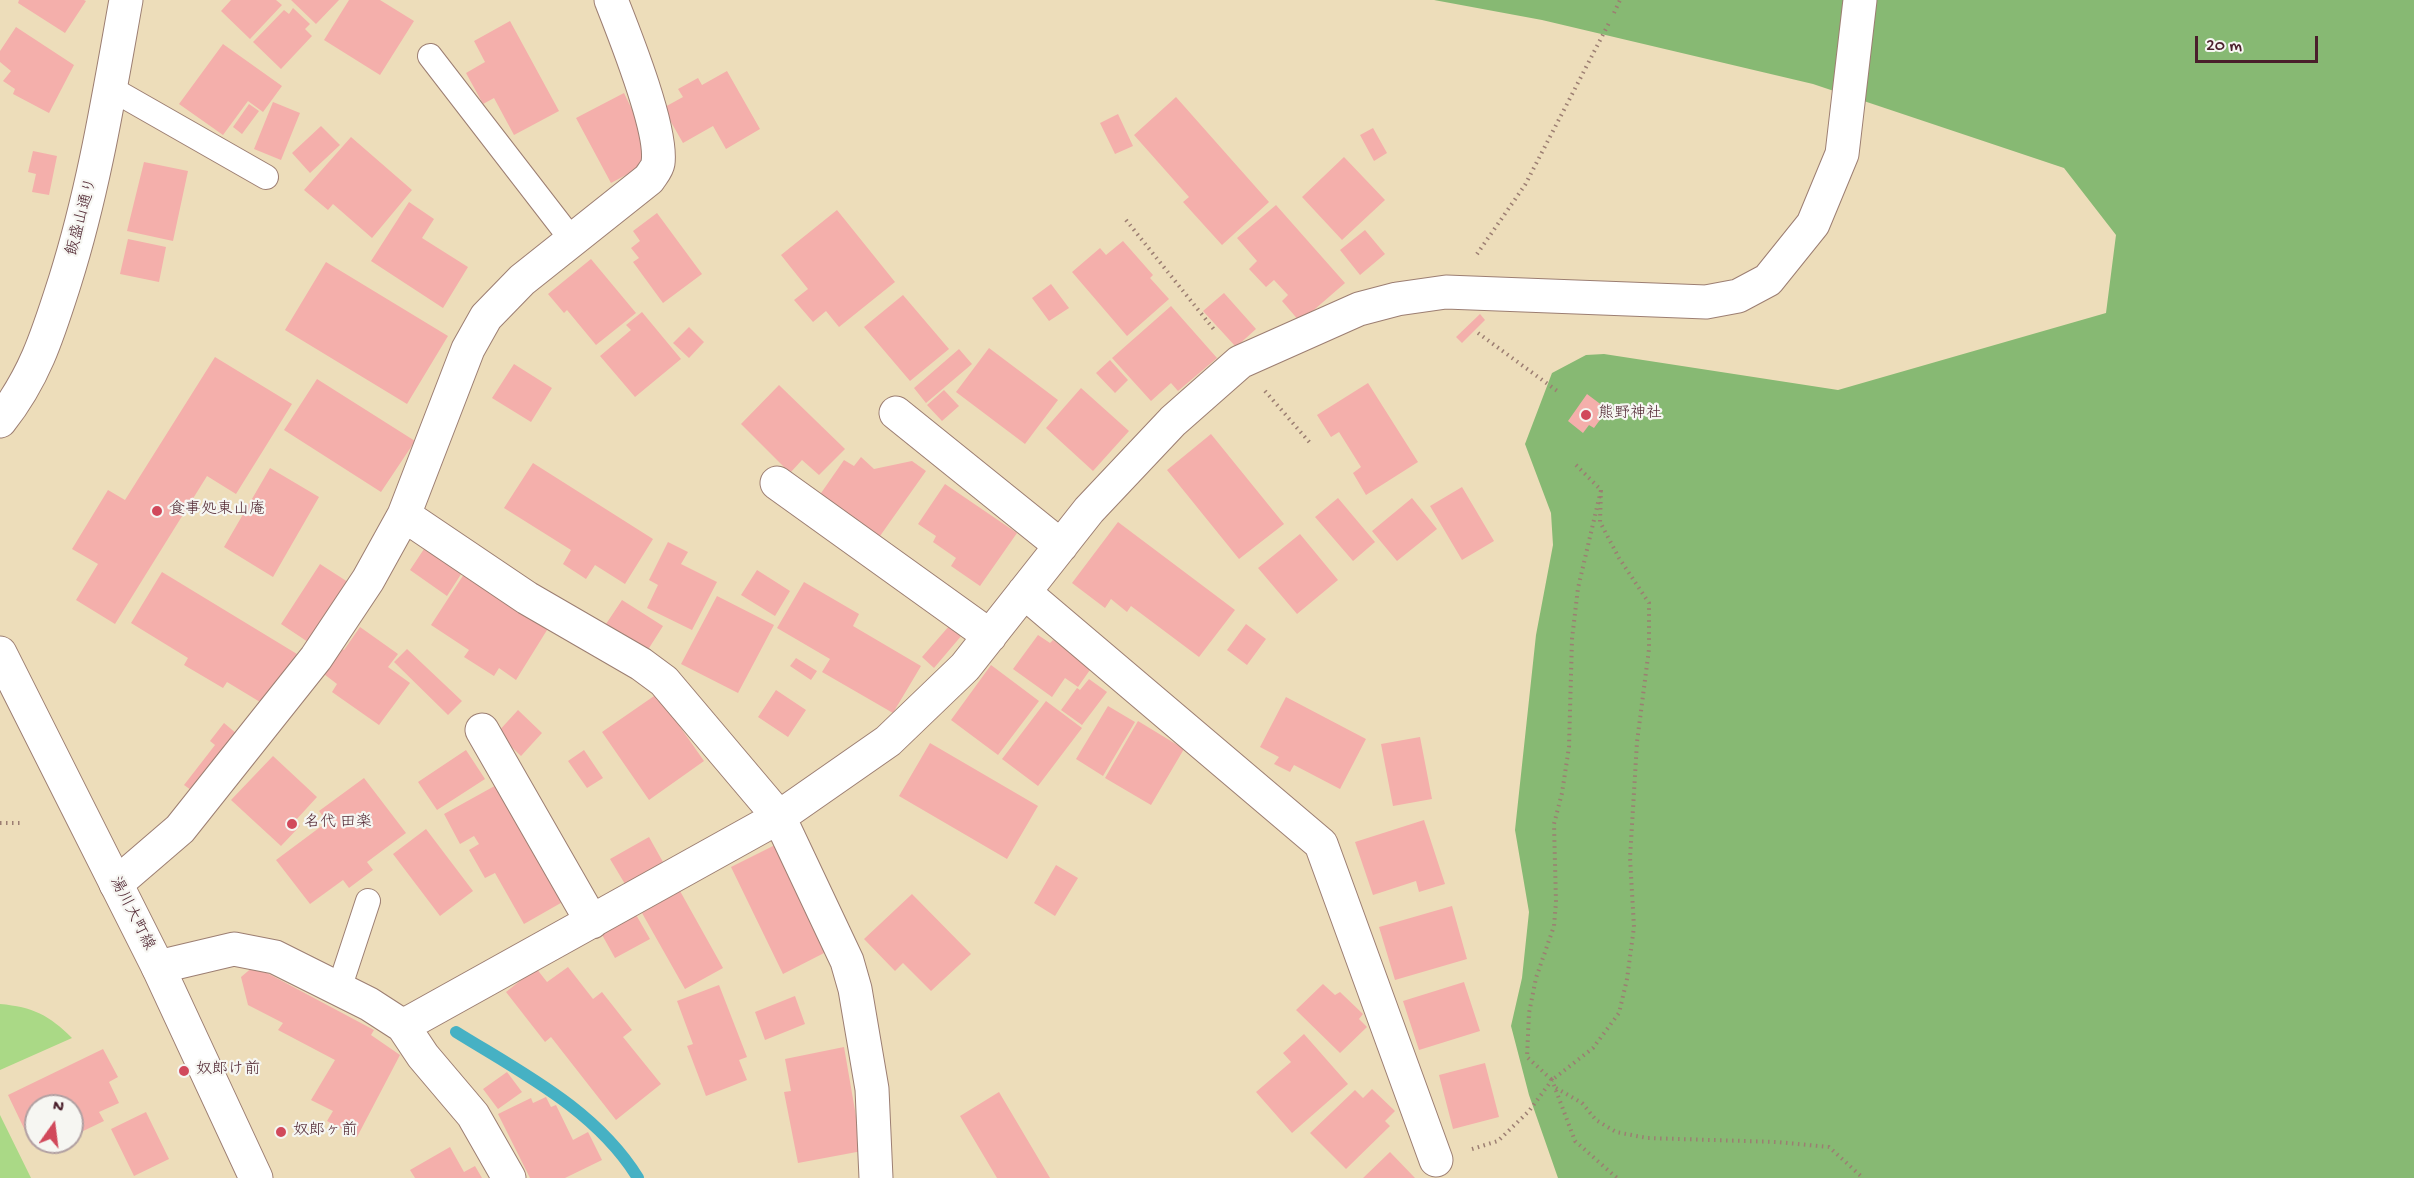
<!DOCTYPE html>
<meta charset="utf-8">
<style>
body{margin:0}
#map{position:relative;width:2414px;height:1178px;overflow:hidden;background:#edddba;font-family:"Gochi Hand",sans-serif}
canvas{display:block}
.north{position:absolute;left:24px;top:1094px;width:60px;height:60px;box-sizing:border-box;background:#f6f6f2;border:2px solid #b1a0a2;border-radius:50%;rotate:14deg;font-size:16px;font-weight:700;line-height:24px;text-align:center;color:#4a1f2b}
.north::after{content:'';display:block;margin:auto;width:21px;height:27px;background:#d1495b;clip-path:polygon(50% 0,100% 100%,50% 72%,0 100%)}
.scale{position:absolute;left:2195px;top:36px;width:123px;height:27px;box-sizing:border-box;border:3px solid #4a1f2b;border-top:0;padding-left:8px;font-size:18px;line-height:21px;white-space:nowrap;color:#4a1f2b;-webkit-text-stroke:4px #f6f6f2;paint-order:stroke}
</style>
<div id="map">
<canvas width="2414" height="1178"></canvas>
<div class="north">N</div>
<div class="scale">20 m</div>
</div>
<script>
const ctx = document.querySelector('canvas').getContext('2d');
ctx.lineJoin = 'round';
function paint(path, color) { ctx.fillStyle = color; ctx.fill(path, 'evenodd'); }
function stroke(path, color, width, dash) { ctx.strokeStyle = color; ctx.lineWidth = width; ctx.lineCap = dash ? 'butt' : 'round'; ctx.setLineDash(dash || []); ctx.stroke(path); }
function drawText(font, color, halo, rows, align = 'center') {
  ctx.font = font + ' "Gochi Hand","Klee One",sans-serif'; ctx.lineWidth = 4.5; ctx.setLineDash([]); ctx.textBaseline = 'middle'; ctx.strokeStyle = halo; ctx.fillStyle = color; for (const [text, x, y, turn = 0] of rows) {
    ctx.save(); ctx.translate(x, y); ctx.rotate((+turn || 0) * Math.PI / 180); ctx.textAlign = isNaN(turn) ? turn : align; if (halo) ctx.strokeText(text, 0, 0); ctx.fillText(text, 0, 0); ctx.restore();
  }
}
paint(new Path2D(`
 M0,1004C33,1007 49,1015 72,1038L0,1070Z
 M0,1115L31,1178H0Z`), '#aad986');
paint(new Path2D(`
 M1434,0H2414V1178H1558L1529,1095L1511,1026L1522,978L1529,912L1515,830L1536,635L1553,545L1551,513L1525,444L1552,373L1586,355L1604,354L1838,390L2106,313L2116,235L2064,168L1813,84L1542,20Z`), '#87b973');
stroke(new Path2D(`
 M456,1032C522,1073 596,1110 638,1178`), '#46b1c4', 12);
paint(new Path2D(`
 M19,0H84L86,1L65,33L18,3Z
 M231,0H276L282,5L250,39L221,11Z
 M291,0H339L316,24Z
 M349,0H380L414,21L380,75L324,40Z
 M293,8L310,24L305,29L312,36L281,69L253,42L284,10L289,14Z
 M510,21L559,111L514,135L494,98L483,104L466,73L485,62L474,41Z
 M16,27L74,65L49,113L13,94L15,89L3,81L11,71L0,62V51Z
 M223,44L282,86L263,112L248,101L223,135L179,104Z
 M727,71L760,129L726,149L713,126L683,143L663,108L683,97L678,89L698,78L702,85Z
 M624,93L643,132L641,167L611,183L576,118Z
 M1176,97L1269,202L1222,245L1183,202L1189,197L1134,135Z
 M273,102L300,113L281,160L254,149Z
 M249,104L259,111L242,134L233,127Z
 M1118,114L1133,146L1115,154L1100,123Z
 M321,126L340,145L310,173L292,153Z
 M1373,128L1387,153L1374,161L1360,135Z
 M351,137L412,190L372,238L333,204L328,210L304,190Z
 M33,151L57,156L49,195L32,192L36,174L28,172Z
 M1344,157L1385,200L1342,240L1302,197Z
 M144,162L188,171L173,241L127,231Z
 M409,202L434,219L422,238L468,267L443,308L371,261Z
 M1276,205L1345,283L1300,322L1282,301L1288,295L1274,280L1266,287L1249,269L1257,261L1237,238Z
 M837,210L895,282L839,327L826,311L813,322L794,300L808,289L781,255Z
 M657,213L702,274L663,303L633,262L639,258L631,248L640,241L633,231Z
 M1365,230L1385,254L1360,275L1340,250Z
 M128,239L166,247L159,282L120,274Z
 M1123,241L1153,275L1150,278L1169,299L1127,336L1072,272L1100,248L1106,255Z
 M591,259L636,313L596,345L567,310L564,313L548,294Z
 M326,262L448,336L407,404L285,330Z
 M1051,284L1069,308L1049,321L1032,298Z
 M1224,293L1256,329L1236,347L1203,311Z
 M903,295L949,349L910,381L864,327Z
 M1171,306L1217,358L1178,391L1171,383L1151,401L1112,358Z
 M642,312L681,359L635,397L600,356L631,330L626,325Z
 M1480,314L1485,320L1462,343L1456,337Z
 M689,327L704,342L689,358L673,343Z
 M989,348L1058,400L1025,444L956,392Z
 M959,349L972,364L926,403L914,388Z
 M215,357L292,404L236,494L207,476L115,624L76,600L98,564L72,549L108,490L125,500Z
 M1110,360L1128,380L1115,393L1096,373Z
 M514,364L552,388L531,422L492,398Z
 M317,379L415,441L381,492L284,430Z
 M1368,383L1418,462L1366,495L1353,473L1361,467L1339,432L1331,437L1317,415Z
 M779,385L845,449L819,475L802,460L790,473L741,424Z
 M1081,388L1129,431L1093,471L1046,428Z
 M944,390L959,406L942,421L927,405Z
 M1587,394L1603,406L1598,413L1602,417L1594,428L1589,425L1583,433L1568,421Z
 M1211,434L1284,524L1239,559L1167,470Z
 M861,457L874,469L912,461L926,471L880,536L819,496L844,460L854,466Z
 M533,463L653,539L625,584L595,565L586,579L563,564L571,550L504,508Z
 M270,468L319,497L273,577L224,547Z
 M945,484L1017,533L980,586L951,566L956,558L933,542L936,536L918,524Z
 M1462,487L1494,541L1462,560L1430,506Z
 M1338,498L1375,542L1353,561L1315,517Z
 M1412,498L1437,529L1397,561L1372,531Z
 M1118,522L1235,610L1199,657L1131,606L1127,612L1111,599L1105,608L1072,583Z
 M1300,534L1338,580L1297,614L1258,568Z
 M430,540L467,565L447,596L410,570Z
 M668,542L688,552L681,564L717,582L692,630L647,608L658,585L649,580Z
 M320,564L351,584L311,644L281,624Z
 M468,568L552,622L516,680L499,668L494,676L464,657L469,650L431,625Z
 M757,570L790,591L775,616L741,595Z
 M162,572L297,654L265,705L227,682L223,688L184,665L188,658L131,623Z
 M804,582L859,614L853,626L921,666L893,713L822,672L830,659L777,628Z
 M717,596L774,625L738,693L681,664Z
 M622,600L663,626L644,656L602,630Z
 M1246,624L1266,639L1247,665L1227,650Z
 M950,625L962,635L934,668L922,657Z
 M360,627L398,654L388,667L410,683L379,725L332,692L337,684L320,671L338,646L344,650Z
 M1038,635L1050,643L1053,640L1092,667L1078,687L1065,678L1052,697L1013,669Z
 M407,649L462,701L448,715L394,662Z
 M796,658L817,671L811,680L790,666Z
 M991,665L1039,701L998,755L951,720Z
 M1089,679L1107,692L1082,725L1061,710L1077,688L1080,690Z
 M776,690L806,710L788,737L758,717Z
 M657,694L704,761L649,800L602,732Z
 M1286,697L1366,739L1340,789L1294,765L1290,772L1274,764L1279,757L1260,747Z
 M1046,701L1082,728L1038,786L1002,759Z
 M1108,706L1135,722L1103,776L1076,759Z
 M518,710L542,733L521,756L497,733Z
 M1138,721L1184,749L1151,805L1105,778Z
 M224,723L243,739L198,795L184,785L215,745L210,741Z
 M1420,737L1432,799L1393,806L1381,744Z
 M930,743L1038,806L1007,859L899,796Z
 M466,750L485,779L437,810L418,782Z
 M584,750L603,778L587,788L568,761Z
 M273,756L317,797L295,821L300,826L281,846L231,800Z
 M364,778L406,833L367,862L373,870L349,888L343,880L310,904L276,860L327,822L319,811Z
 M500,783L566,900L524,924L495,873L485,878L469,850L479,844L474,836L460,844L444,814Z
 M1424,820L1445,884L1419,892L1416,881L1373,895L1355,842Z
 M426,829L473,891L440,916L393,854Z
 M649,837L663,862L625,884L610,859Z
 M775,845L828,951L783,974L731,867Z
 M1056,865L1078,878L1055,916L1034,903Z
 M680,891L723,968L685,989L642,913Z
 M912,894L971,954L931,991L903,963L895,971L864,939Z
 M1452,906L1467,959L1395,980L1379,927Z
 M635,913L650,939L615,958L601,933Z
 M254,966L374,1030L371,1035L400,1055L357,1137L327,1121L333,1111L311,1100L335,1060L278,1030L283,1023L248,1005L241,977Z
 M568,967L593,999L602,992L632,1030L623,1037L661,1084L616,1120L551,1037L545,1042L506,992L536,968L547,982Z
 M1464,982L1480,1031L1419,1050L1403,1001Z
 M1323,984L1335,995L1340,992L1363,1014L1359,1019L1367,1027L1340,1053L1296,1010Z
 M719,985L747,1057L739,1060L747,1080L706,1096L687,1046L693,1044L677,1001Z
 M795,996L805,1024L765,1040L755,1012Z
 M1304,1034L1348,1084L1292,1133L1256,1092L1291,1062L1283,1053Z
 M844,1047L862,1151L798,1163L784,1092L791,1091L785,1059Z
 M103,1049L118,1077L109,1082L119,1103L99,1112L104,1121L79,1133L74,1124L72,1125V1106H36V1143L32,1145L8,1095Z
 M1485,1063L1499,1117L1453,1129L1439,1075Z
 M507,1072L522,1092L498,1109L483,1089Z
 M1372,1089L1395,1111L1385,1121L1390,1126L1346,1169L1310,1133L1355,1090L1363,1098Z
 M999,1092L1050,1178H997L960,1116Z
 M546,1097L551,1107L556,1105L573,1140L588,1132L602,1160L565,1178H530L498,1114L531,1098L533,1103Z
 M146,1112L169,1159L134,1176L111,1129Z
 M450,1147L464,1172L475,1166L482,1178H415L410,1170Z
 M1390,1152L1415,1178H1363Z`), '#f4afab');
const lane = new Path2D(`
 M430,56L572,240
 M110,88L266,177
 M339,989L368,901`);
const street = new Path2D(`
 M896,413L1061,546
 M777,483L990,636
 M404,515L527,598L641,664L664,681L779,817L847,961L855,989L872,1089L876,1178
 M1024,592L1321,844L1436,1160
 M482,730L592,922
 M116,884L180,829L316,658L368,580L404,515L468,349L486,317L522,280L649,179C652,174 657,169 658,163C663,130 624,33 611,0
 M158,967L234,949L275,957L369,1004L403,1026L423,1056L473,1115L509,1178
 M403,1026L779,817L888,741L965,667L1089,510L1173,421L1240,362L1359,309L1397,299L1446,292L1706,302L1738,296L1768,280L1813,224L1842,154L1860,0`);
const secondary = new Path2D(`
 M0,421C35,377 48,334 65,281C94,189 109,95 126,0
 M0,653L158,967L256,1178`);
stroke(lane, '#9c7e72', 26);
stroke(street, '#9c7e72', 35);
stroke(secondary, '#9c7e72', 35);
stroke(new Path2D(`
 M1614,13L1620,0
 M1126,220L1216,332
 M1477,254L1525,185L1610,21
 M1478,333L1560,393
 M1265,391L1311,444
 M1576,465L1601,490
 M1601,490L1600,522L1619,558L1649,603V649L1637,742L1630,858L1634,927L1627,979L1619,1013L1593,1048L1552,1080L1527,1057L1529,1013L1536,978L1554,926L1556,902L1554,824L1562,793L1569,747L1572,639L1578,588Z
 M0,823H22
 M1556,1088L1582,1103L1596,1120L1616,1132L1647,1138L1777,1142L1829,1147L1863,1178
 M1472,1149L1498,1141L1529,1111L1552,1080L1575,1141L1617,1178`), '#9c7e72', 4, [1.5, 4.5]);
stroke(lane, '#fff', 24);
stroke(street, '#fff', 33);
stroke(secondary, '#fff', 33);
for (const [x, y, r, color] of [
 [1586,415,6,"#d1495b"],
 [157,511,6,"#d1495b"],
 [292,824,6,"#d1495b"],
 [184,1071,6,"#d1495b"],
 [281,1132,6,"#d1495b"]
]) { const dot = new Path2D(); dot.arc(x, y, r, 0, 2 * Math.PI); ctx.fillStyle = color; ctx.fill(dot); stroke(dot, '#f6f6f2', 2); }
drawText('16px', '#4a1f2b', '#f6f6f2', [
 ["飯盛山通り",83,217,-75],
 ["湯川大町線",131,914,63]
]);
drawText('16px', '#4a1f2b', '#f6f6f2', [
 ["熊野神社",1598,415],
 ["食事処東山庵",169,511],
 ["名代 田楽",304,824],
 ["奴郎け前",196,1071],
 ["奴郎ヶ前",293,1132]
], 'left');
</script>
